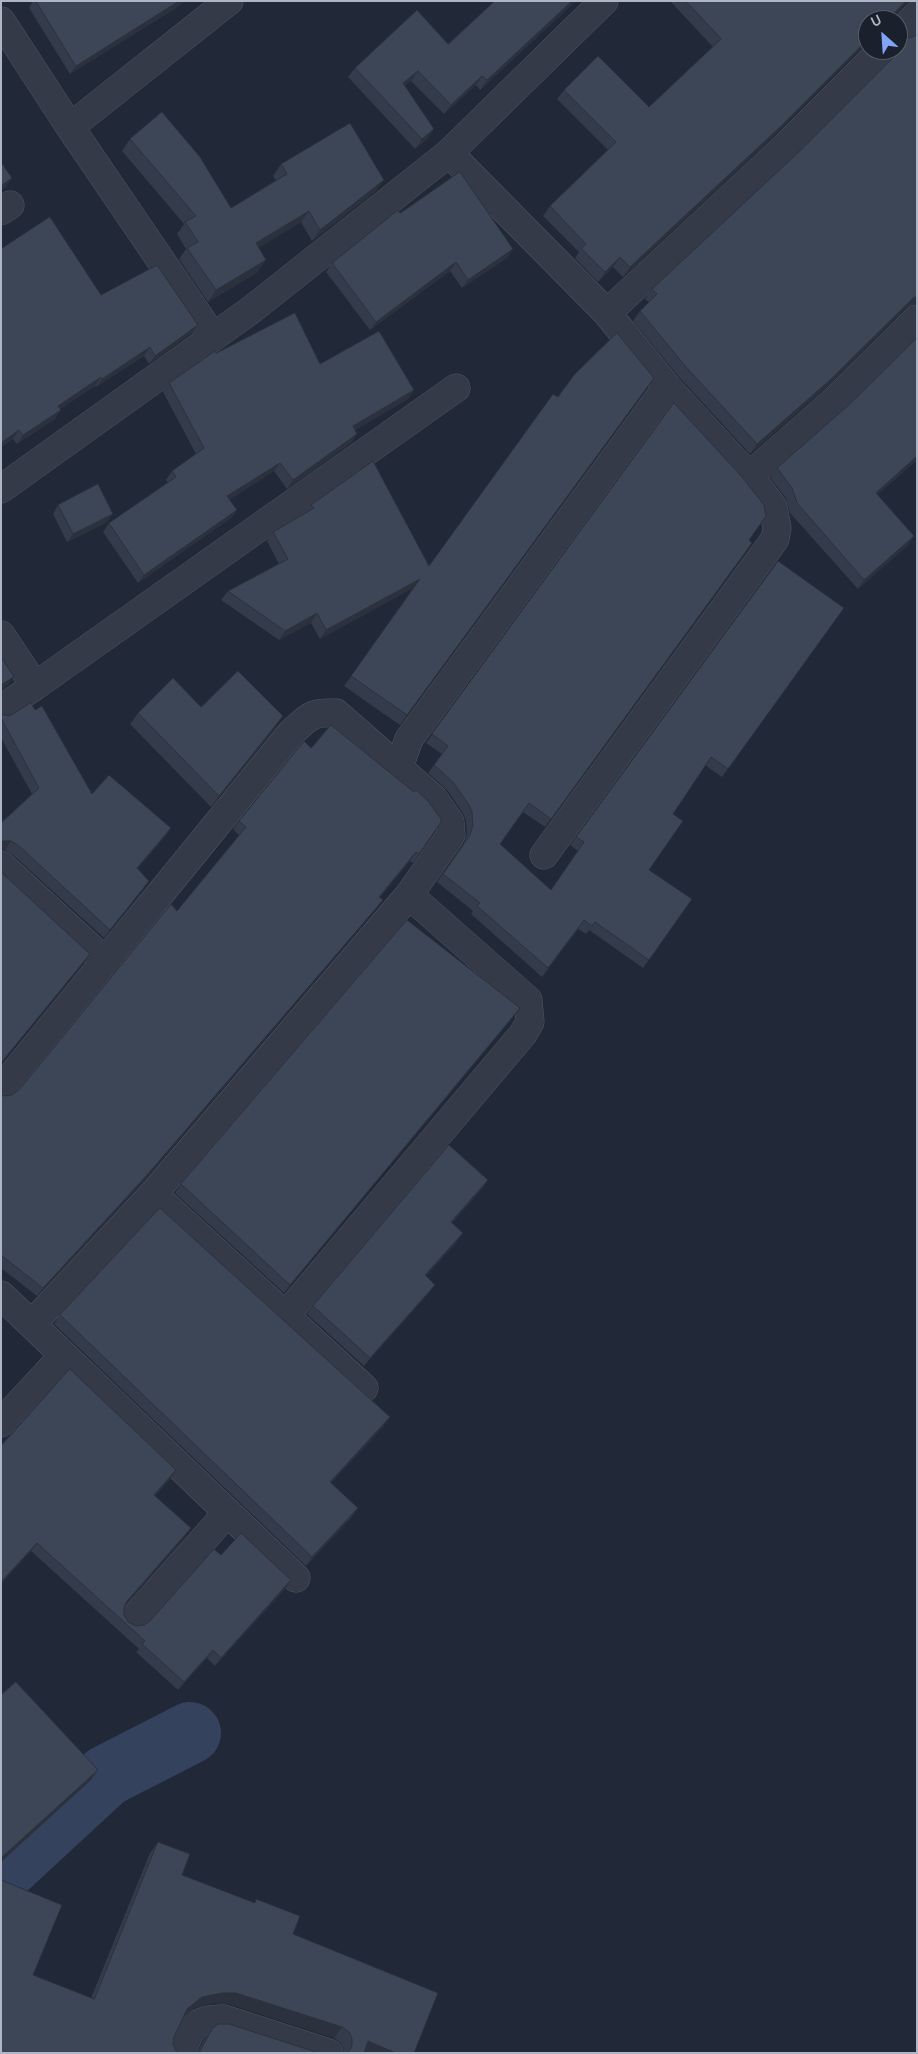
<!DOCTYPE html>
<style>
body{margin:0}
#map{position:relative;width:918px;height:2054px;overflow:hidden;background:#212837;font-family:Overpass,sans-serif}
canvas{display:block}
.frame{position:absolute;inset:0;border:2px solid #aeb5c4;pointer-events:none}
.north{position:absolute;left:858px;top:10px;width:50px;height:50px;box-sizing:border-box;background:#1a202c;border:1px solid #555c69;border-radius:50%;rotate:334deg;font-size:14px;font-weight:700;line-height:20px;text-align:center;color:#aeb5c4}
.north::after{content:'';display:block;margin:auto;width:18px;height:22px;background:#82a4f6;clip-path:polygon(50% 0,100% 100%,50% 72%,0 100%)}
</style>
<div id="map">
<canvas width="918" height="2054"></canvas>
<div class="frame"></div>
<div class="north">U</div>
</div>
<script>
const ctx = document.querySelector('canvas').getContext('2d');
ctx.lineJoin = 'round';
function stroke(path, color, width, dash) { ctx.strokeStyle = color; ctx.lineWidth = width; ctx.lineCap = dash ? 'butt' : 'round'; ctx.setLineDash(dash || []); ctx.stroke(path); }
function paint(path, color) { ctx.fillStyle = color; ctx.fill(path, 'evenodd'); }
stroke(new Path2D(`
 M1,1873L106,1776L190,1733`), '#34425e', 62);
const street = new Path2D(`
 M1,21L70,127L213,337
 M898,34L917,15
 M70,127L229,1
 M449,153L607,313L667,387L749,476L773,507L777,528L775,539L544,855
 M1,211L10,205
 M607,313L785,147L882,50
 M749,476L834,401L917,319
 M1,489L251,310L449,153L604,1
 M1,635L35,686L1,709
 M35,686L456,388
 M399,767L409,739L667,387
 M1,865L106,962
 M1,1089L292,732C310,716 311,712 336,713L434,799L450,822L451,835L409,895L153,1194L32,1324
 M153,1194L364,1388
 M1,1295L296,1578
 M286,1315L523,1034L530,1022L528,1000L409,895
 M1,1423L63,1356
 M133,1619L227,1513
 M181,2053C191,2027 195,2018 224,2019L329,2053`);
stroke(street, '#4e5562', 29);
stroke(street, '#343a48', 28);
paint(new Path2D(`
 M33,1H185L176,8L70,74L29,8Z
 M576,1L480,90L476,85L444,114L411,81L404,86L434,129L427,139L415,149L348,77L355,68L448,44Z
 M670,1H911L868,20L774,136L623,277L613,267L598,282L575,258L579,252L543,216L550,206L608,150L557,99L564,90L649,107L713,47Z
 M917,34V304H913L906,308L823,390L750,454L679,377L633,321L640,311L649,302L645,299L652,289L803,148L897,54L898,48L904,39L915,36Z
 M130,139L231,208L276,180L273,176L281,164L376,191L312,241L301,222L258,248V272L208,302L179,259L186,249L177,234L184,224L122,151Z
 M400,213L513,249L507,258L462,288L450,271L370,330L326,272L332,263Z
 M1,249L101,295L198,325L192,333L149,364L144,356L96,387L95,386L60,409L55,419L17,444L13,439L1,447Z
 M917,338V460L877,495L914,536L907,546L858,589L790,513L786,498L770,478L777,468L852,402Z
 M216,353L320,364L414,390L408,399L355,430L357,434L351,443L287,489L274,471L229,500L237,510L231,518L138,583L103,532L109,523L168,482L166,480L172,471L196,454L163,392L169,383Z
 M654,378L400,725L344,686L413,588L320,639L311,623L279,640L221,600L228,591L279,564L267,541L273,532L306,513L311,505L429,566L558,397Z
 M674,403L749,540L746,552L545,827L523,812L500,844L551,890L578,851L570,845L778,561L844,608L722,777L705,765L673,814L649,870L692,899L643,968L589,930L586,934L578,929L542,977L471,914L473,911L437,882L464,843L467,834L466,821L463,813L447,790L428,773L442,754L426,743Z
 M58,505L107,522L67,542L53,514Z
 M201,707L276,727L211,807L130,724L138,713Z
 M1,714L92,794L171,828L165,837L138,868L143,890L104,938L12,854L5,850H1V823L32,794L1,738Z
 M311,748L441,822L413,863L410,861L380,897L377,908L141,1184L37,1296L1,1268V1094L4,1096L12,1095L19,1090L177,911L239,835L233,829L239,821Z
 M514,1016L284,1293L175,1193L181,1184Z
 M488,1180L482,1189L452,1223L457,1242L426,1276L429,1293L364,1366L307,1314L313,1306Z
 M60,1315L384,1426L331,1483L358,1508L352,1517L306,1566L54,1324Z
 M1,1446L176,1470L170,1479L155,1496L185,1537L125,1605L124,1607V1615L128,1622L136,1626L144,1625L150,1621L221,1555L285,1589L215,1666L207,1658L178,1690L136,1652L139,1649L31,1551L1,1584Z
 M158,1842L182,1875L254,1903L256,1899L414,2053H344V2050L341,2043L334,2038L229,2004L214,2003L195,2008L183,2017L174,2037L33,1975L91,1998L150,1853Z
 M212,2029L319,2053H197L204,2040Z`), '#343c4b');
paint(new Path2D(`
 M179,1H185L176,8L70,74L76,66Z
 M572,1H576L480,90L487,80Z
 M906,1H911L906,4L890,20L893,14Z
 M868,39V42L774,136L623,277L630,267Z
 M418,71L411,81L396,93L403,83Z
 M482,76L476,85L444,114L451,105Z
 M434,129L427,139L415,149L422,139Z
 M12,178L6,187L1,190V186Z
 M384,180L376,191L312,241L320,230Z
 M309,211L301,222L247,255L256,243Z
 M513,249L507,258L462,288L468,280Z
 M620,257L613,267L598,282L605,272Z
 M266,260L258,272L208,302L216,290Z
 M456,262L450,271L370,330L376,322Z
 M917,296V304H913L906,308L823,390L750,454L757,444L913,298Z
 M198,325L192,333L149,364L155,356Z
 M150,347L144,356L96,387L102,379Z
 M101,377L95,386L52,414L58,406Z
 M414,390L408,399L347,435L353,426Z
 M61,410L55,419L17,444L23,435Z
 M19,430L13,439L1,447V443Z
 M357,434L351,443L287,489L293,480Z
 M917,456V460L869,502L876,493Z
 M280,463L274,471L221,505L227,496Z
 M237,510L231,518L138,583L144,575Z
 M113,514L107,522L67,542L73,534Z
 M914,536L907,546L858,589L864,580Z
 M420,579L413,588L320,639L326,630Z
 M317,613L311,623L279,640L285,631Z
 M14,677L8,685L1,690V685Z
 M283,716L276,727L211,807L219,796Z
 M171,828L165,837L131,876L137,868Z
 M3,841H11L5,850H1V842Z
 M416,852L410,861L373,906L379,897Z
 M149,881L143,890L104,938L110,930Z
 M383,900L377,908L141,1184L37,1296L43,1288Z
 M90,954L84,963L1,1064V1063Z
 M520,1008L514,1016L284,1293L290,1285Z
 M488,1180L482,1189L445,1230L451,1222Z
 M463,1233L457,1242L419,1284L425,1275Z
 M435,1285L429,1293L364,1366L370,1358Z
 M390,1417L384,1426L324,1491L330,1482Z
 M176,1470L170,1479L148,1503L154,1495Z
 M358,1508L352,1517L306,1566L312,1557Z
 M191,1528L185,1537L121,1609L127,1601Z
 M37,1543L31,1551L1,1584V1582Z
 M291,1580L285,1589L215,1666L221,1658Z
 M213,1650L207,1658L178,1690L184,1682Z
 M98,1770L90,1781L1,1862V1858Z
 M222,1993H236L342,2027L334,2038L229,2004L214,2003L195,2008L180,2020L187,2009L202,1997Z
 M368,2041L396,2053H361Z`), '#2b313d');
const building = new Path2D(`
 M36,1H179L76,66Z
 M495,1H572L487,80L482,76L451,105L418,71L403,83L434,129L422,139L355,68L417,10L448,44Z
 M686,1H906L893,14L891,20H868V39L781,126L630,267L620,257L605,272L581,248L586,244L550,206L616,142L564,90L598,56L649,107L721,39Z
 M917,34V296L913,298L830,380L757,444L686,367L640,311L657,294L652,289L803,148L900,51L904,45V39L915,36Z
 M162,112L200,157L231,208L287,174L281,164L350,123L384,180L320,230L309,211L256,243L266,260L216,290L187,248L198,242L185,222L196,216L130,139Z
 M1,162L12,178L1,186Z
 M460,172L513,249L468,280L456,262L376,322L332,263L398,210L400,213Z
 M50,217L101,295L157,265L198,325L155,356L150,347L102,379L101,377L58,406L61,410L23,435L19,430L1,443V249Z
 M295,313L320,364L379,331L414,390L353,426L357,434L293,480L280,463L227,496L237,510L144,575L109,523L176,477L172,471L204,448L169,383L215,351L216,353Z
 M617,333L654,378L407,715L351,676L420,579L326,630L317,613L285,631L228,591L288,559L273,532L314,508L311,505L373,461L429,566L553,394L558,397L574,375Z
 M917,338V456L876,493L914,536L864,580L797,503L792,488L777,468L852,402Z
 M674,403L743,478L764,505L766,516L749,540L752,543L551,819L529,803L500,844L551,890L584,842L576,837L778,561L844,608L728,769L711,757L673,814L683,821L649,870L692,899L649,960L595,922L592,926L584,920L548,968L477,906L480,903L443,874L470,835L473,825L472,812L469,805L453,782L434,765L448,746L432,734Z
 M98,484L113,514L73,534L58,505Z
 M1,657L14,677L1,685Z
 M238,671L283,716L219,796L138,713L173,678L201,707Z
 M31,703L35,710L42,706L92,794L109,775L171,828L137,868L149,881L110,930L18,845L11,841H3L1,842V823L39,788L1,718V714L9,716Z
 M331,725L414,792L416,790L428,801L441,819V822L419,854L416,852L379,897L383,900L147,1175L43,1288L1,1255V1094L4,1096L12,1095L19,1090L171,904L177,911L246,827L239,821L304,741L311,748Z
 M1,872L90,954L1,1063Z
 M407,920L520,1008L290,1285L181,1184Z
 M449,1145L488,1180L451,1222L463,1233L425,1275L435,1285L370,1358L313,1306Z
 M160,1208L390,1417L330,1482L358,1508L312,1557L60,1315Z
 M70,1369L176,1470L154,1495L191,1528L127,1601L124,1607V1615L128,1622L136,1626L144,1625L150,1621L214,1549L221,1555L241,1533L291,1580L221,1658L213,1650L184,1682L142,1644L145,1641L37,1543L1,1582V1446Z
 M16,1682L98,1770L1,1858V1695Z
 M158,1842L190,1854L182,1875L255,1903L256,1899L300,1916L293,1934L438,1993L414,2053H396L368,2041L364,2053H348L352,2046V2039L349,2032L342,2027L236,1993H222L202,1997L187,2009L174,2037L173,2044L176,2051L178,2053H1V1880L62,1905L33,1975L94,1999Z
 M218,2024H229L319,2053H199L212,2029Z`);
paint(building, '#3d4657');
stroke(building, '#2b313d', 1);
</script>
